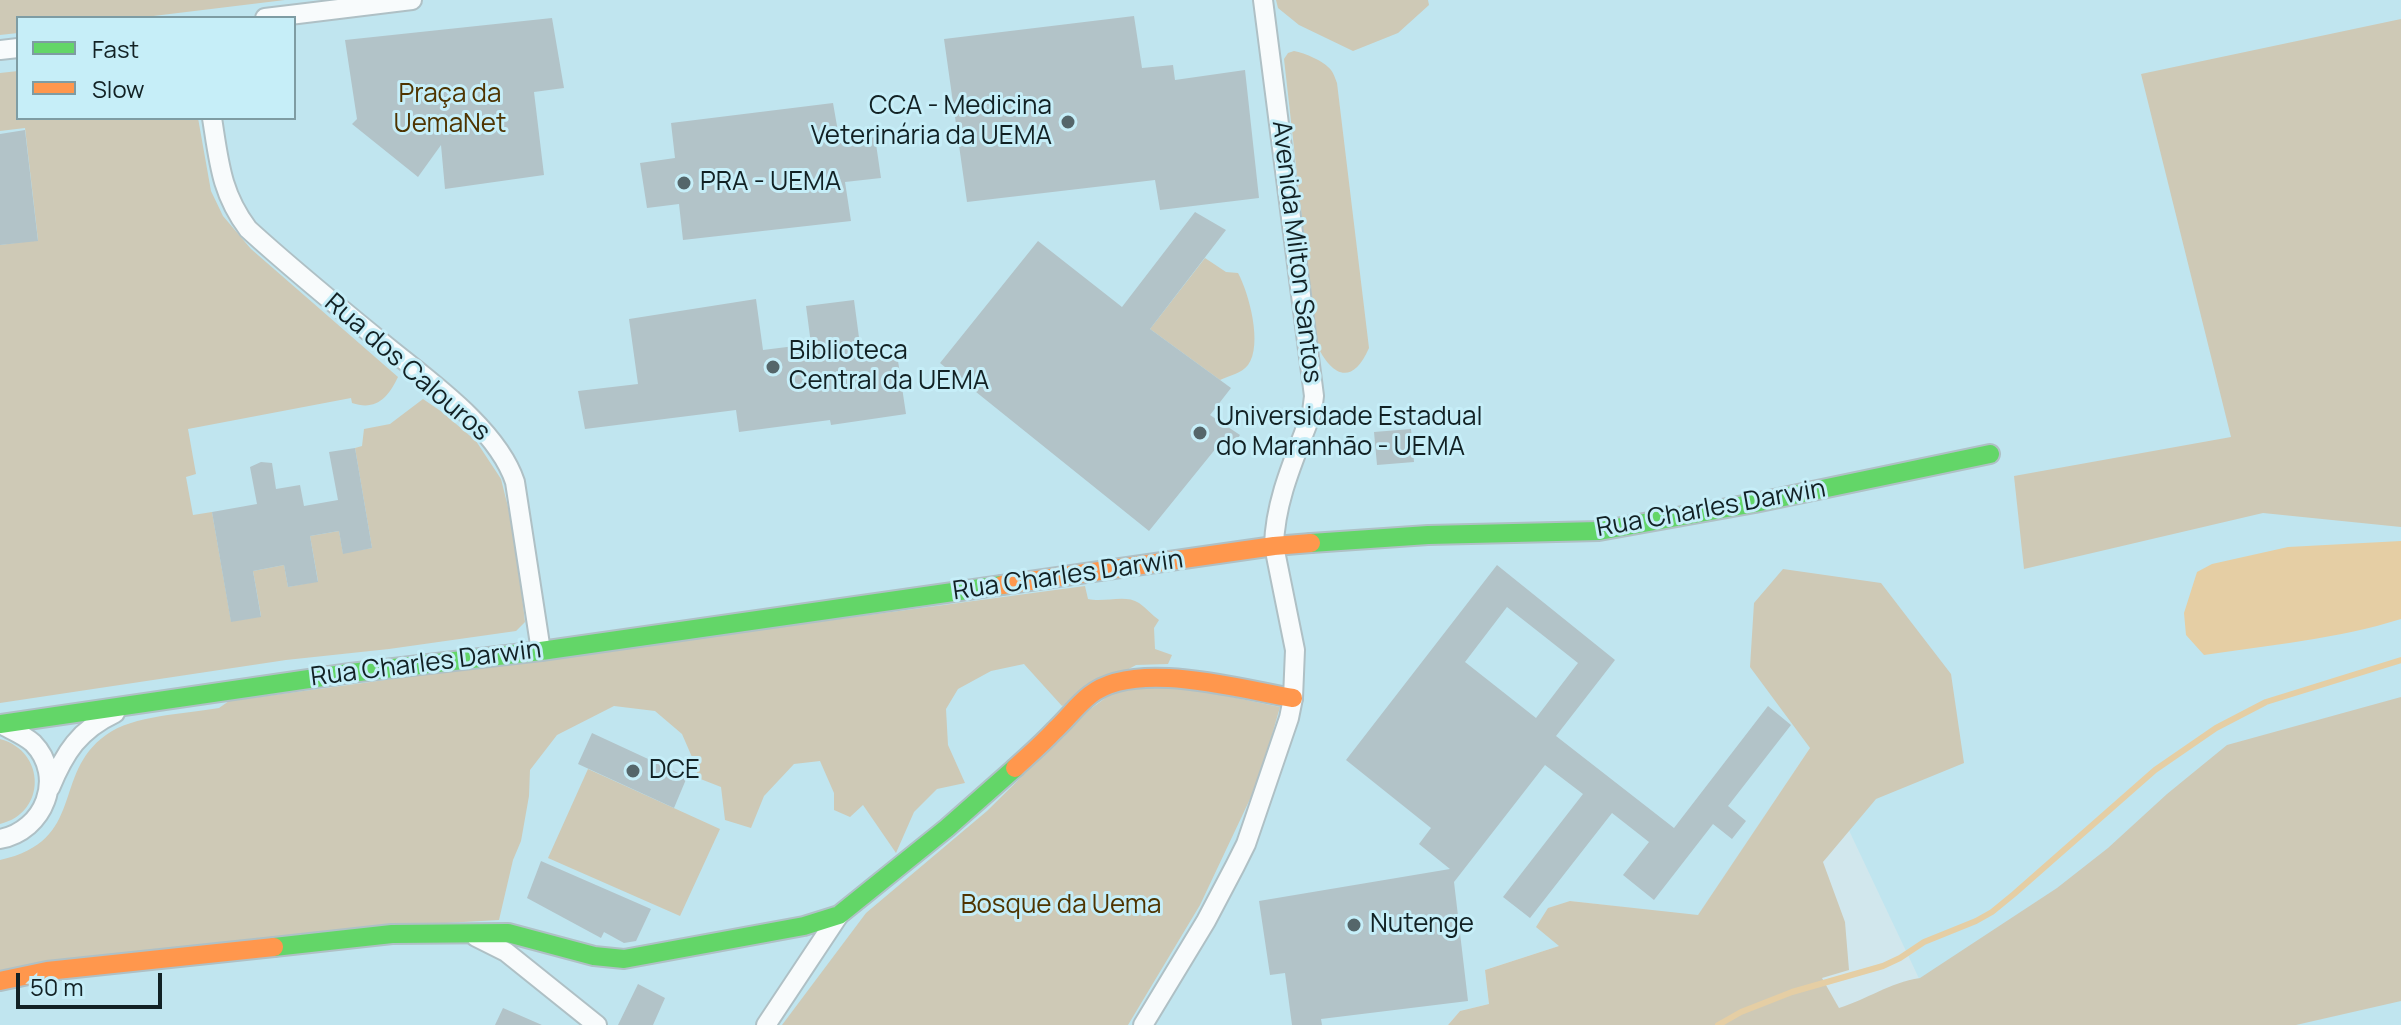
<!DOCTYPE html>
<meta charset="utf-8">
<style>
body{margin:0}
#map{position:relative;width:2401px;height:1025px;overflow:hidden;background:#d1e7ed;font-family:Manrope,sans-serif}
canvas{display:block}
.legend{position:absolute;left:16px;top:16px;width:280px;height:104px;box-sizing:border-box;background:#c6eef8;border:2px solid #7e9ca3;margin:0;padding:10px 14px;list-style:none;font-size:24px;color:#122124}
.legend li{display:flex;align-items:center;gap:16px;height:40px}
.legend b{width:40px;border:2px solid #7e9ca3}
.scale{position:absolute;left:16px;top:973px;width:146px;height:36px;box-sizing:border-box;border:4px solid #122124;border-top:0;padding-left:10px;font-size:24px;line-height:28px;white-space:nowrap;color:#122124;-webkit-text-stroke:6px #c6eef8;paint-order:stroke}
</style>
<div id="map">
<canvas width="2401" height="1025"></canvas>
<ul class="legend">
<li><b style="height:10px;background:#63d668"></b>Fast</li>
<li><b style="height:10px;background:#ff974d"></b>Slow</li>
</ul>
<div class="scale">50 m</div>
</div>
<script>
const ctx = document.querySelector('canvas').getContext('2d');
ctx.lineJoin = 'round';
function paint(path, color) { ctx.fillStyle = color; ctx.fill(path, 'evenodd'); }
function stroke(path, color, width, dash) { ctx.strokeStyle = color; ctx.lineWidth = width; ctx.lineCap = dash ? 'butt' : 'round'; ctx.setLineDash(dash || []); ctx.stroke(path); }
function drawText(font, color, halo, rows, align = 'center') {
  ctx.font = font + ' Manrope,sans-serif'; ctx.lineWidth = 6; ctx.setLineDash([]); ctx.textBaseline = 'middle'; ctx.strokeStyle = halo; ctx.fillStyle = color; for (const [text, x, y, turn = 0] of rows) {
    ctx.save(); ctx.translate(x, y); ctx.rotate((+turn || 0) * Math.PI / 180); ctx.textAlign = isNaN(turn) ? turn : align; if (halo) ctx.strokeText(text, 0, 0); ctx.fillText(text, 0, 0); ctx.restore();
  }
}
paint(new Path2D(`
 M0,0H2401V1025H1941L1810,748L1698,916L1570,901L1559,946L1485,970L1489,1004L1460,1011L1448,1025H0ZM18,18H294V118H18Z`), '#c0e5ef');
paint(new Path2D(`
 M0,0H285L137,18H18V33L0,35Z
 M1276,0H1428L1429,5L1398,33L1353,51L1299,25L1278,8Z
 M2401,19V527L2263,513L2024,569L2014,476L2231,437L2141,74Z
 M1294,51C1305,53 1324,61 1331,70C1334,74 1335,78 1337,83L1369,348C1352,387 1331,376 1316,343L1284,59L1288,53Z
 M18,71V118H198L211,191L223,216L251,249L398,377C388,398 376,411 352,403L351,398L188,429L196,474L186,477L193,515L212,512L231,621L261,616L253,571L284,565L288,587L318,581L310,536L339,531L343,553L372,548L355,448L362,446L364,429L390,424L423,399L442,412L476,441L501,479L515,535L525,622L516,631L389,649L286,660L0,703V245L38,240L25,128L0,131V73Z
 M1205,258L1226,272L1238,273C1249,293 1263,345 1248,365C1242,373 1229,376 1220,380L1150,329Z
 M1783,569L1881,583L1951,674L1964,763L1876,799L1823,862L1845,922L1849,970L1822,978L1839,1008C1868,999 1889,983 1920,978L2057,888L2108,848L2167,794L2227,745L2401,697V1001L2296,1025H1448L1460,1011L1489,1004L1485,970L1559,946L1536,927L1548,908L1570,901L1698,915L1810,748L1750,667L1754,603Z
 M1085,586L1088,599C1104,603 1125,594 1139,603C1146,608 1152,615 1159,620L1154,628L1155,649L1172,655L1168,664L1136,665L1062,706L1024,664L991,671L958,689L946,709L948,745L965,783L937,789L914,812L896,853L863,805L850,817L834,810V793L820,761L794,764L764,796L751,828L725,820L721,787L698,778L695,764L682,734L655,711L614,706L557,735L530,770L529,796L521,841L513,860L499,920L393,926L0,974V860C87,841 51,774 106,735C133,715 185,714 219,708L229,701Z
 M1150,680L1280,707L1259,780L1200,905L1128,1025H782L866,913L987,811L1089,710L1119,688Z
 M0,739C46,751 47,813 0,824Z
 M588,769L720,829L680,916L548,858Z`), '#cec9b6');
paint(new Path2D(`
 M2401,541V619C2337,639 2270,645 2204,655L2186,635L2184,613L2197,572L2212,564L2288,547Z`), '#e5cea4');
stroke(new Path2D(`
 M1718,1025L1741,1012L1792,992L1883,966L1900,958L1924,942L1976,921L1992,912L2014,894L2155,770L2216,728L2266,702L2401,660`), '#e5cea4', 6);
paint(new Path2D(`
 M1134,16L1142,68L1173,65L1175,80L1245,70L1259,198L1160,210L1155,180L967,202L944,39Z
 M552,18L564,88L534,92L544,175L445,189L441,145L418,177L352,124L357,119L345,40Z
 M833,103L840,143L875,137L881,178L845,182L851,221L683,240L679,204L647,208L640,163L675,158L671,123Z
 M25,130L38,241L0,245V134Z
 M1195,212L1226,230L1150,329L1231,388L1210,415L1240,435L1231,448L1221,442L1149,531L940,363L1038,241L1122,307Z
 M756,299L763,350L811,344L806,306L854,300L862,360L897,354L906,414L831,425L830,420L739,432L736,410L585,429L578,391L638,384L629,319Z
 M1411,429L1414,462L1377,465L1374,432Z
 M355,448L372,548L343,554L339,531L310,536L318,582L288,587L284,565L253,571L261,617L231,622L212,512L257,504L250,467L261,462L272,463L276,489L300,485L304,506L338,500L329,452Z
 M1497,565L1615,660L1556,736L1674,828L1768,706L1791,725L1728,806L1746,821L1732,839L1713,824L1654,900L1623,875L1649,842L1612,813L1530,918L1503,897L1583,794L1545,765L1454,882L1468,1001L1321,1019L1322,1025H1292L1285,973L1270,975L1259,901L1450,869L1419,844L1431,828L1346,760ZM1507,607L1578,663L1536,718L1465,662Z
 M592,733L687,777L674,808L578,764Z
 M541,861L651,909L636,941L624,943L604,932L601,938L527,898Z
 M638,984L665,998L653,1025H618Z
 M503,1008L542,1025H495Z`), '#b2c3c8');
const street = new Path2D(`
 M265,18L412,0
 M0,50L18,48
 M212,118C219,162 221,193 248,229C294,271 342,310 390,349C432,383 498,430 515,482L541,651
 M50,788C65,752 79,730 115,713
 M0,839C44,831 66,777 33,743C25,736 16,732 6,727
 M476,937L506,952L597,1025
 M766,1025L839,915
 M1143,1025L1206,921L1235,866L1246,844L1289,718L1293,698L1295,650L1274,546C1275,499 1296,455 1312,412L1314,396L1263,0`);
const fast = new Path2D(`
 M1311,543L1428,535L1599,531L1755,503L1990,454
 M0,724L350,673L541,651L1002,585
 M274,947L392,934L508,933L594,956L624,959L804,926L839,915L947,828L1015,768`);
const slow = new Path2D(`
 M1002,585L1274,546L1311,543
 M1015,768C1028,756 1042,744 1055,730C1067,719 1077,705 1090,695C1135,659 1239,689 1293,698
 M0,981L47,971L274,947`);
stroke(street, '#afc0c5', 22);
stroke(fast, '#afc0c5', 22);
stroke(slow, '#afc0c5', 22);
stroke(street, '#f8fbfc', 18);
stroke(fast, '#63d668', 18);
stroke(slow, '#ff974d', 18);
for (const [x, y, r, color] of [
 [1068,122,8,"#55666a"],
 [684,183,8,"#55666a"],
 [773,367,8,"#55666a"],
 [1200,433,8,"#55666a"],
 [633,771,8,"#55666a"],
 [1354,925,8,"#55666a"]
]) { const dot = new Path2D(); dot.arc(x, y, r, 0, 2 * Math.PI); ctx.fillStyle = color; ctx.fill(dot); stroke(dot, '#c6eef8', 3); }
drawText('26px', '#4f3400', '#c6eef8', [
 ["Praça da",450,95],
 ["UemaNet",450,125],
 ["Bosque da Uema",1061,906]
]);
drawText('26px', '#122124', '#c6eef8', [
 ["CCA - Medicina",1052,107,"right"],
 ["Veterinária da UEMA",1052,137,"right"],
 ["PRA - UEMA",700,183],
 ["Biblioteca",789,352],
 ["Central da UEMA",789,382],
 ["Universidade Estadual",1216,418],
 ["do Maranhão - UEMA",1216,448],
 ["DCE",649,771],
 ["Nutenge",1370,925]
], 'left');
drawText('26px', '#122124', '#c6eef8', [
 ["Avenida Milton Santos",1296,252,83],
 ["Rua dos Calouros",407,368,41],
 ["Rua Charles Darwin",1711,509,-10],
 ["Rua Charles Darwin",1068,576,-8],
 ["Rua Charles Darwin",426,664,-7]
]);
</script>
